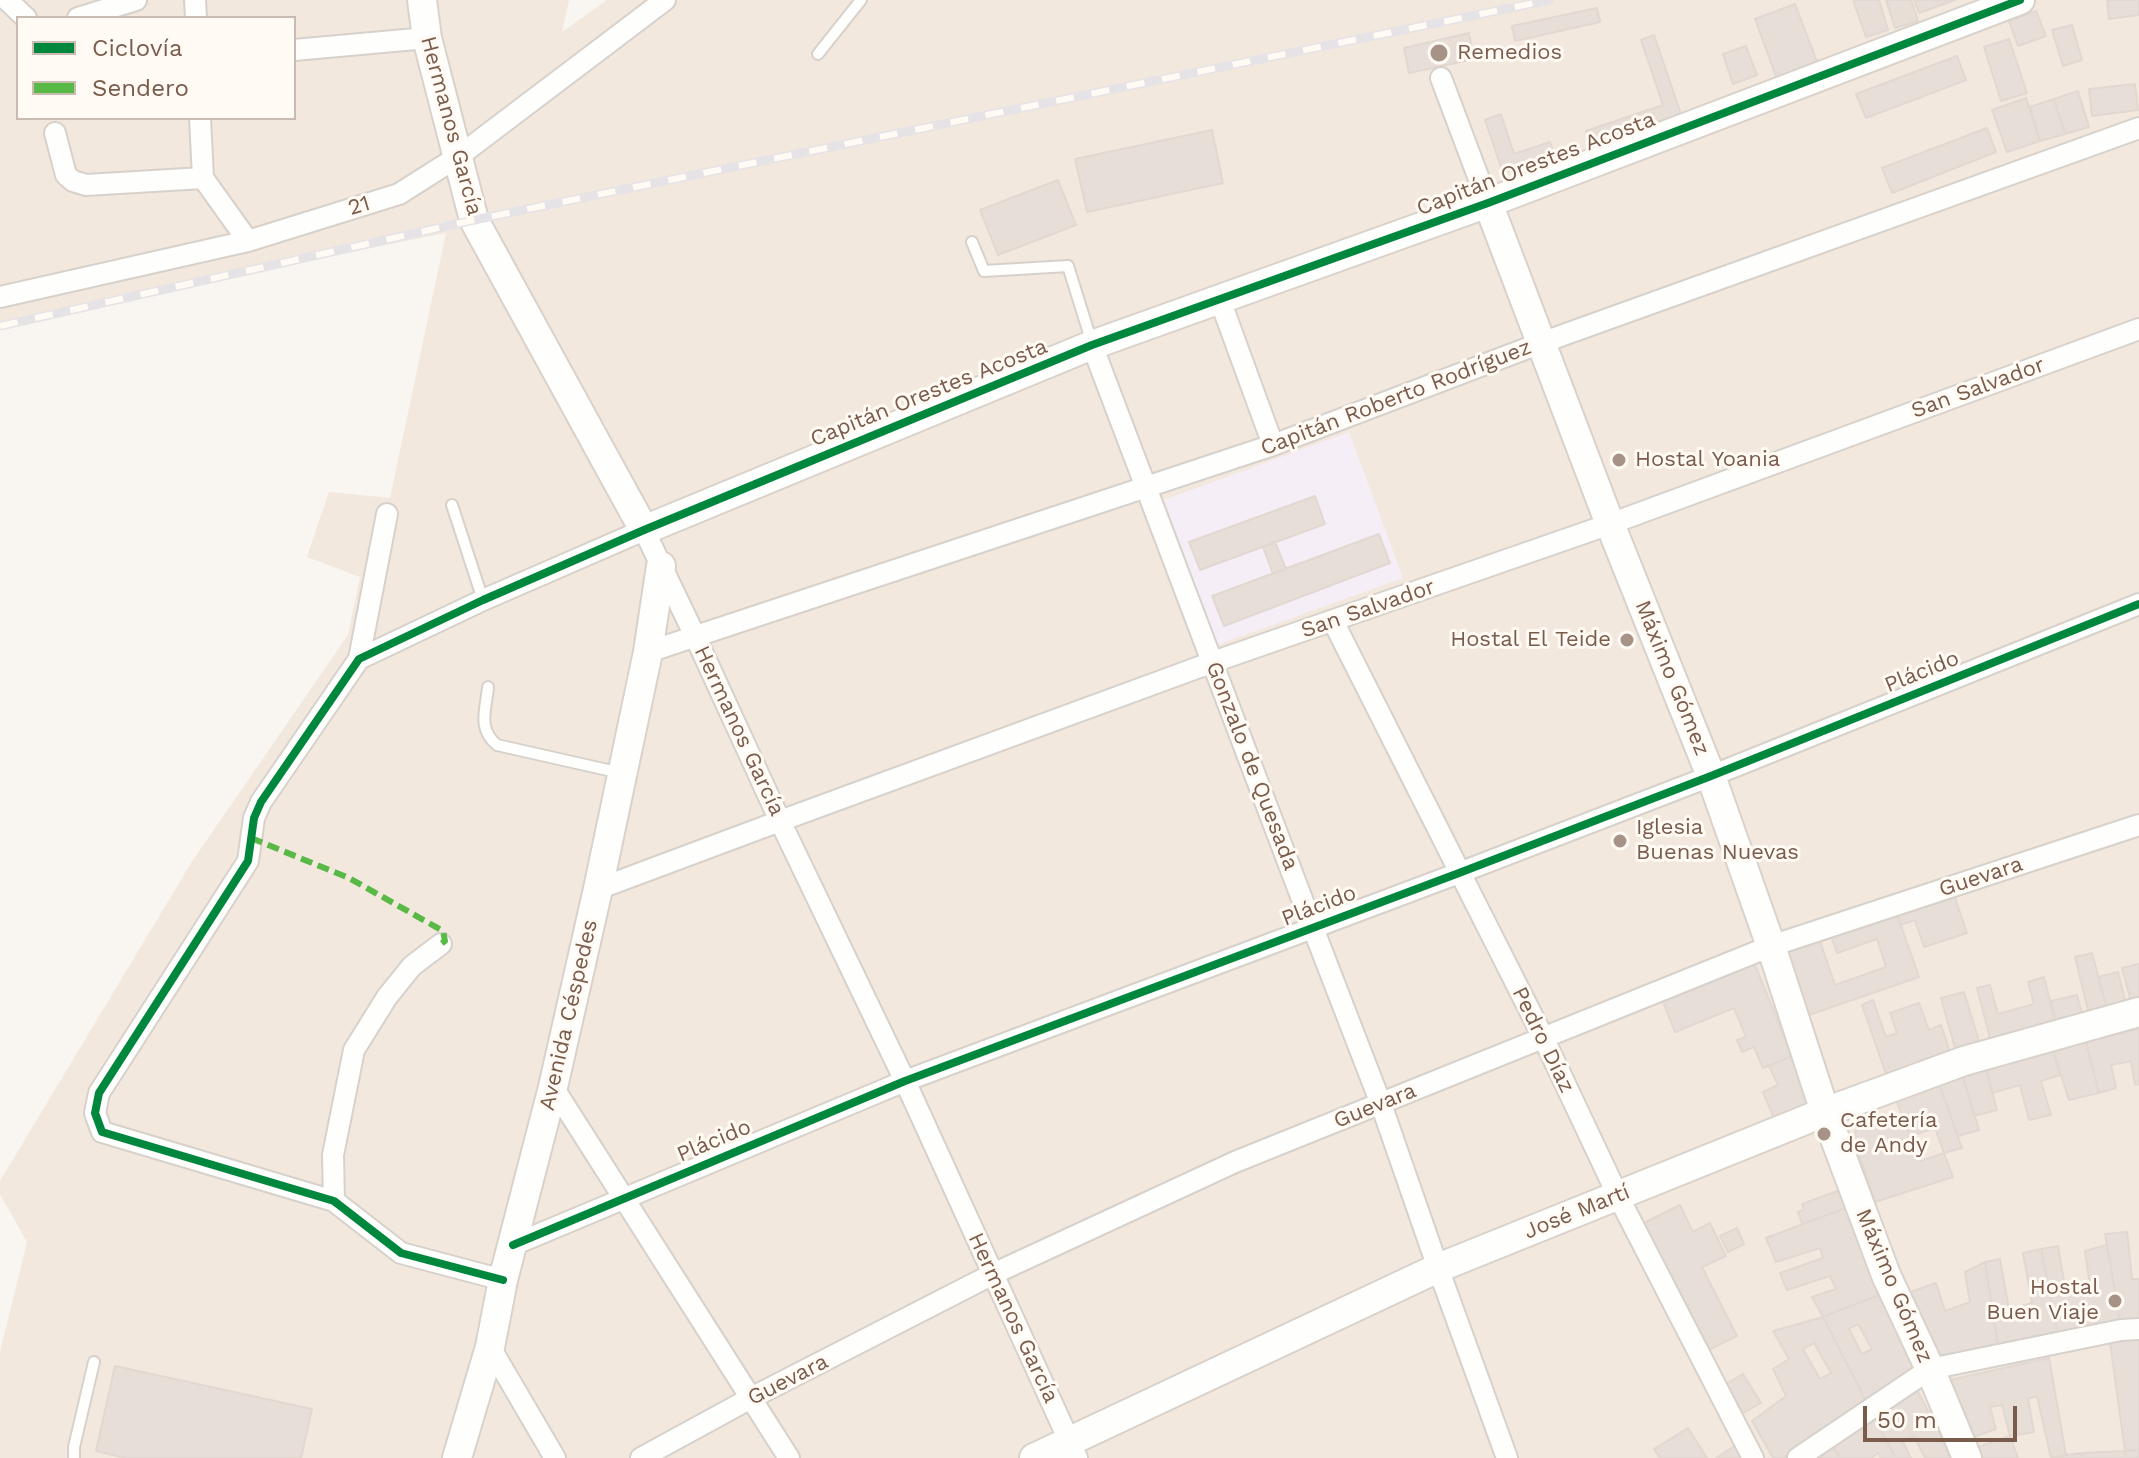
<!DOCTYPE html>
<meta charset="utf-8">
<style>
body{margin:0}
#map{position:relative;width:2139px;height:1458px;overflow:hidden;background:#f9f5f0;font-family:"Work Sans",sans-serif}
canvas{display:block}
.legend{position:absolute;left:16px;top:16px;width:280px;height:104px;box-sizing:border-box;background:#fffaf3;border:2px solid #cabbb1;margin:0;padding:10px 14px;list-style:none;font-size:24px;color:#7a5c4d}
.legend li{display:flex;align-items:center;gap:16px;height:40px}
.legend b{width:40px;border:2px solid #cabbb1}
.scale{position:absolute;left:1863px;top:1406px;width:154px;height:36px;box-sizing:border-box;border:4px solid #7a5c4d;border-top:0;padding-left:10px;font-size:24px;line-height:28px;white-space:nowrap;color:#7a5c4d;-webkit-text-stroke:6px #fffaf3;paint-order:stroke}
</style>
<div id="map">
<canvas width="2139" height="1458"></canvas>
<ul class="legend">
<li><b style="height:10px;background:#00873e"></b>Ciclovía</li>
<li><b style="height:10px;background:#58b947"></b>Sendero</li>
</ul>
<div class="scale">50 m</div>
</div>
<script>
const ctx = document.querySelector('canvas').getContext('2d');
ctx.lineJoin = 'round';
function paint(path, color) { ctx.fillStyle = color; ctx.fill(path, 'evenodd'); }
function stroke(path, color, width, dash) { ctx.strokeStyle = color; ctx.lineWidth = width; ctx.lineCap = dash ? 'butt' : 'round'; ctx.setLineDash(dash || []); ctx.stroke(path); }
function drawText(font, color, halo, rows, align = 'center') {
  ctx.font = font + ' "Work Sans",sans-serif'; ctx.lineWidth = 6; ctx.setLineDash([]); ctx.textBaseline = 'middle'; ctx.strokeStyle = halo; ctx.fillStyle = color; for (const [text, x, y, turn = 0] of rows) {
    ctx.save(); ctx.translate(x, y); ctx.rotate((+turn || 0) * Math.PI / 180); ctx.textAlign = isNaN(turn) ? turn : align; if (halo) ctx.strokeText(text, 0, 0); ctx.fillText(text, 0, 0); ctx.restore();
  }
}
paint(new Path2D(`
 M0,0H569L562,32L607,0H2139V1458H0V1352L27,1242L0,1194V1181L193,860L348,635L360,577L307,557L329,492L390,498L446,233L0,322ZM18,18H294V118H18Z`), '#f2e8de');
paint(new Path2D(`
 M1349,432L1403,578L1217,645L1164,500Z`), '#f6eef6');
const building = new Path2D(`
 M1853,0H1879L1888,30L1866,37Z
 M1886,0H1911L1918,21L1895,28Z
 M1914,0H1955L1919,13Z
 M2107,0H2139V15L2109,19Z
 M1795,4L1818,64L1777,79L1755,19Z
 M1597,8L1600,22L1515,41L1512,26Z
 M2036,11L2046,36L2018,46L2009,21Z
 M2072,25L2082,60L2063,66L2052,30Z
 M1469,33L1474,59L1409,73L1404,48Z
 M1654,35L1681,114L1591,145L1586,131L1663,105L1641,40Z
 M2009,39L2027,93L2001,101L1984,47Z
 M1746,46L1757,75L1733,84L1723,54Z
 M1957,56L1966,80L1866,118L1856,94Z
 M2135,84L2138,110L2092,116L2089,89Z
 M2078,91L2089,127L2065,134L2054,99Z
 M2026,98L2040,141L2007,152L1992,110Z
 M2054,99L2065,134L2040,141L2030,107Z
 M1501,114L1514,154L1550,142L1555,156L1503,173L1485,120Z
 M1987,128L1996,152L1892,193L1882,168Z
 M1212,130L1223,183L1087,212L1075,159Z
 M1058,180L1076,225L998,255L980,210Z
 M1315,496L1325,524L1200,570L1189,542Z
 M1379,534L1390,563L1224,626L1212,596Z
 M1275,542L1286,569L1273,574L1263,547Z
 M1953,892L1967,933L1924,947L1915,920L1900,925L1896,911Z
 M1896,911L1919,977L1809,1015L1786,950L1819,938L1835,985L1886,967L1877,939L1837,953L1830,933Z
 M2092,953L2107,1009L2089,1014L2075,957Z
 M1753,960L1792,1056L1763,1068L1754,1047L1742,1052L1737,1040L1746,1037L1734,1008L1675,1032L1661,997Z
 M2139,964V1003L2132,1005L2122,968Z
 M2118,972L2126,1004L2107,1009L2098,977Z
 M2044,977L2056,1024L1991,1042L1977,988L1990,985L1998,1014L2034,1004L2028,982Z
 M1964,992L1979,1041L1955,1048L1941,998Z
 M2077,995L2083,1017L2056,1024L2051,1001Z
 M1873,1000L1886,1037L1897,1033L1890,1013L1919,1003L1929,1030L1941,1025L1950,1052L1886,1074L1862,1005Z
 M2139,1029V1084L2135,1085L2131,1061L2111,1065L2116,1088L2099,1093L2086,1042Z
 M2086,1042L2099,1093L2069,1100L2053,1050Z
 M2053,1050L2060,1075L2041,1081L2051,1115L2029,1120L2020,1085L1992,1093L1986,1069Z
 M1792,1056L1813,1104L1775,1121L1763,1092L1778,1085L1769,1066Z
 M1986,1069L1997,1110L1974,1116L1963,1077Z
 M1963,1077L1979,1130L1958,1136L1939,1084Z
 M1939,1084L1962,1148L1944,1153L1935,1128L1910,1136L1896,1100Z
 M1901,1115L1921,1161L1944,1153L1953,1177L1875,1202L1854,1139L1856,1130Z
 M1840,1190L1846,1208L1802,1224L1798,1212L1804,1210L1802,1204Z
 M1680,1205L1693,1232L1710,1223L1726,1256L1702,1267L1737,1336L1706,1351L1642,1224Z
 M1846,1208L1884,1293L1823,1317L1812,1297L1836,1289L1830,1276L1787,1290L1780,1273L1823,1258L1820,1248L1776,1262L1766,1238Z
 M1737,1228L1744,1244L1728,1252L1720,1236Z
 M2127,1232L2132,1279H2139V1320L2120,1321L2105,1234Z
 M2107,1245L2120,1321L2058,1334L2041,1249L2058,1246L2066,1293L2090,1287L2085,1251Z
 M2041,1249L2058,1334L1998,1346L1985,1262L2000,1259L2009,1309L2032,1303L2023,1253Z
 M1985,1262L1998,1346L1935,1359L1908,1293L1936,1283L1945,1311L1970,1302L1965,1272Z
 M1884,1293L1916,1357L1912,1371L1865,1399L1823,1317ZM1858,1324L1872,1349L1862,1354L1849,1329Z
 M1823,1317L1865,1399L1784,1458H1773L1752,1421L1786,1396L1773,1369L1789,1359L1773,1331ZM1814,1343L1831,1373L1820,1379L1803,1349Z
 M2139,1339V1450L2125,1451L2110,1342Z
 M2049,1358L2066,1455L2051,1458L2037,1396L2028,1399L2034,1432L2010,1436L2002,1405L1990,1407L1996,1429L1971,1438L1945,1381Z
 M115,1366L312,1409L301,1458H126L96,1451Z
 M1743,1374L1761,1403L1743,1413L1726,1384Z
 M1916,1388L1953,1458H1925L1914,1436L1903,1442L1911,1458H1896L1873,1416Z
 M1873,1416L1896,1458H1881L1878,1453L1871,1458H1840L1831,1444Z
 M1688,1428L1707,1458H1660L1654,1449Z
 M2010,1436L2018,1458H1982L1978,1447Z
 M1831,1444L1840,1458H1813Z
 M1736,1445L1744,1458H1716Z
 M2139,1450V1458H2126L2125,1451Z
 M2125,1451L2126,1458H2083L2082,1453Z
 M2082,1453L2083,1458H2051L2066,1455Z`);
paint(building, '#e6ded7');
stroke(building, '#e2d8d2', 2);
const lane = new Path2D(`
 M818,54L861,0
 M972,242L984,271L1068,266L1092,343
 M452,505L483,600
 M488,687C486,710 477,728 497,745L621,773
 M74,1458V1447L94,1362`);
const street = new Path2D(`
 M7,0L26,18
 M195,0L196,18
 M78,18L136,0
 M294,50L427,38
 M1441,78L1488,203
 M200,118L203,178L248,241
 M55,133L66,175L73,181L86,185L203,178
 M0,297L248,241L399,194L459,156L665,0
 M1220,300L1273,445
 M1092,345L1313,928L1381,1104L1438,1268L1507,1458
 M1333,621L1543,1037L1618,1196L1753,1458
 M648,652L1273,445L1541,343L2139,128
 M359,659L387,514
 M598,889L780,821L1213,662L1610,524L2139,329
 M553,1087L789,1458
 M334,1201L333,1155L354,1050L387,997L412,966L441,944
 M513,1245L905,1081L1459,873L1711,776L2139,604
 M503,1280L401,1253L334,1201L102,1132L95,1113L99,1093L248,861L254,818L261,802L359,659L483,600L644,530L695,636L780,821L905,1081L1077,1458
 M490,1347L555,1458
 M641,1458L751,1398L993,1274L1235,1162L1771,946L2139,825
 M1798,1458L1930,1369L2121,1330L2139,1329`);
const secondary = new Path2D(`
 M422,0L427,38L474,220L644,530L1092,345L1488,203L2020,0
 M1488,203L1610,524L1711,776L1771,946L1825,1112L1886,1275L1930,1369L1967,1458
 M457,1458L490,1347L503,1280L553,1087L598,889L648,652L661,566
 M1034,1458L1438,1268L1825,1112L1964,1061L2139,1012`);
stroke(lane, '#d7d1cb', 14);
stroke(street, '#d7d1cb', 24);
stroke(secondary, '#d9d2cb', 32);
stroke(lane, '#fefefd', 10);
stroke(street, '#fefefd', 20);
stroke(secondary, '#fefefd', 28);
const rail = new Path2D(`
 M0,326L474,220L1549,0`);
stroke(rail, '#e6e3e7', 9);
stroke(rail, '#fffaf3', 6, [18]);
stroke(new Path2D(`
 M251,838L349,878L443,931L445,941L441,944`), '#58b947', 6, [12, 6]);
stroke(new Path2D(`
 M513,1245L905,1081L1459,873L1711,776L2139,604
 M503,1280L401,1253L334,1201L102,1132L95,1113L99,1093L248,861L254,818L261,802L359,659L483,600L644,530L1092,345L1488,203L2020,0`), '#00873e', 8);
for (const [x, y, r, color] of [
 [1439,53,10,"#a69286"],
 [1619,460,8,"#a69286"],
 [1627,640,8,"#a69286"],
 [1620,841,8,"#a69286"],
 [1824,1134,8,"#a69286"],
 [2115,1301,8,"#a69286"]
]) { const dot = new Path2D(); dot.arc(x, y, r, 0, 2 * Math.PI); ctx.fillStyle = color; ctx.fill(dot); stroke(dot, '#fffaf3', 3); }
drawText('22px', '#7a5c4d', '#fffaf3', [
 ["Remedios",1457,53],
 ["Hostal Yoania",1635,460],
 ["Hostal El Teide",1611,640,"right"],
 ["Iglesia",1636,828],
 ["Buenas Nuevas",1636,853],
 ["Cafetería",1840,1121],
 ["de Andy",1840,1146],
 ["Hostal",2099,1288,"right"],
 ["Buen Viaje",2099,1313,"right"]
], 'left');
drawText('22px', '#7a5c4d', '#fffaf3', [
 ["Hermanos García",451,126,75],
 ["Capitán Orestes Acosta",1536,164,-21],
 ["21",359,206,-17],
 ["San Salvador",1978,388,-20],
 ["Capitán Orestes Acosta",929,393,-22],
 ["Capitán Roberto Rodríguez",1396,398,-21],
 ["San Salvador",1368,609,-19],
 ["Plácido",1922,672,-22],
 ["Máximo Gómez",1672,678,68],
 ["Hermanos García",739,731,65],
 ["Gonzalo de Quesada",1252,766,69],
 ["Guevara",1981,877,-18],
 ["Plácido",1319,906,-21],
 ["Avenida Céspedes",569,1015,-77],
 ["Pedro Díaz",1543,1040,64],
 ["Guevara",1375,1106,-22],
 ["Plácido",714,1141,-23],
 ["José Martí",1577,1212,-22],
 ["Máximo Gómez",1894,1286,67],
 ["Hermanos García",1013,1318,65],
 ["Guevara",788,1380,-27]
]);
</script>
